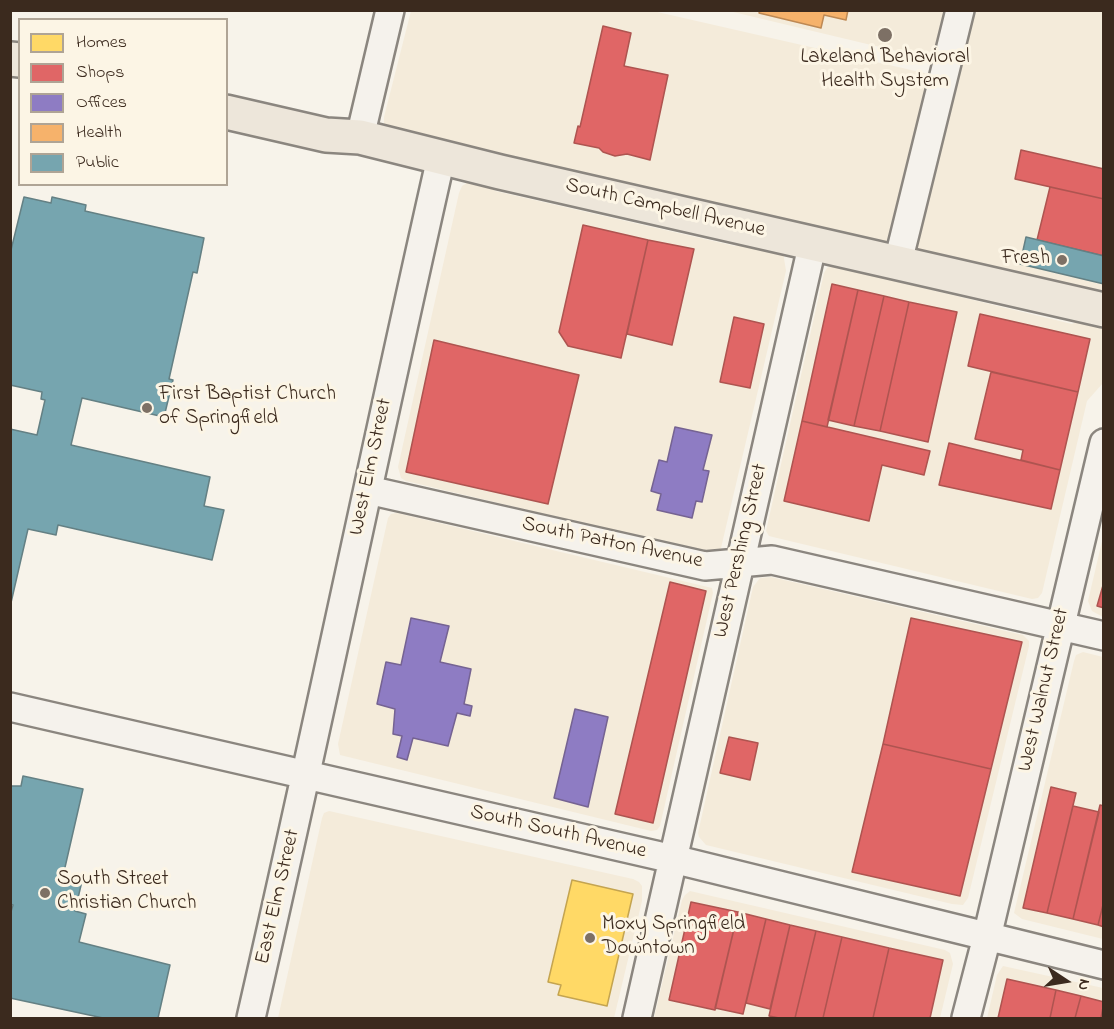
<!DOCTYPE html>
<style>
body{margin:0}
#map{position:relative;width:1114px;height:1029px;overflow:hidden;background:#f7f3ea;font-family:"Indie Flower",sans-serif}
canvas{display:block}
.frame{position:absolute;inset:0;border:12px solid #3b2a1e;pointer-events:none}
.legend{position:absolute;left:18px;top:18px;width:210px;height:168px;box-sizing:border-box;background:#fcf5e5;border:2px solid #afa495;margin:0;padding:8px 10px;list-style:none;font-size:18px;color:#3b2a1e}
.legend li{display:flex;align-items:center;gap:12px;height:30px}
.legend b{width:30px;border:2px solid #afa495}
.north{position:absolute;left:1036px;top:951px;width:60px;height:60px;-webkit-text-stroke:4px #fcf5e5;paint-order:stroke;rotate:102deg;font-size:16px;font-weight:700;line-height:24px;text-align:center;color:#3b2a1e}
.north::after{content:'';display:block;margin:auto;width:21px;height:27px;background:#3b2a1e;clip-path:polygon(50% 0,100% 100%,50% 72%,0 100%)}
</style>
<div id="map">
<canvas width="1114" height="1029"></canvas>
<div class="frame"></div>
<ul class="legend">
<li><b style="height:16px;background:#ffd966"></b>Homes</li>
<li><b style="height:16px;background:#e06666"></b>Shops</li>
<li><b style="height:16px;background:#8e7cc3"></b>Offices</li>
<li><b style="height:16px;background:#f6b26b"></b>Health</li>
<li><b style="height:16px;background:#76a5af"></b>Public</li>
</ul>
<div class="north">N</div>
</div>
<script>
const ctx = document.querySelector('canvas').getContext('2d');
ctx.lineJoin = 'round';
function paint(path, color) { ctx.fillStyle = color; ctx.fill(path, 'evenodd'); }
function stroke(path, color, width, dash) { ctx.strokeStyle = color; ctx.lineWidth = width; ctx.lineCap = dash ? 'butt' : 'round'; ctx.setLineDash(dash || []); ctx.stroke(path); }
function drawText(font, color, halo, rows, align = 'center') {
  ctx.font = font + ' "Indie Flower",sans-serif'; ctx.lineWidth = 6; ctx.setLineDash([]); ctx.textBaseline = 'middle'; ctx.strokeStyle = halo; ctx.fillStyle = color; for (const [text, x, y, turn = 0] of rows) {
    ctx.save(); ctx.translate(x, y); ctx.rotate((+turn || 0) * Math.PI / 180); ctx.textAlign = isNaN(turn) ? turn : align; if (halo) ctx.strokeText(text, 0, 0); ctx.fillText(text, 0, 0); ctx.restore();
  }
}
paint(new Path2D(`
 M411,11H653L933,75L890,243L886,245L392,130L384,124V117Z
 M729,11H945L934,60Z
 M967,11H1103V298L917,251L914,248Z
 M470,181H488L495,191L735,246L750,241L783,252L786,271L721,548L718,553L712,554L406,481L401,478L398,467L459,193L462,186Z
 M851,264L858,272L1072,324L1081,320L1101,324L1103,326V383L1087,401L1042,593L1038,598L1032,599L773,537L769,536L766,531L824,273L827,268L833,265Z
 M397,513L712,588L713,593L660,826L657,830L651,831L340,755L338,744L388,518L391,514Z
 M1103,537V617L1092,611L1088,601Z
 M771,577L1023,635L1029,641V646L968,898L963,905L952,904L706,845L699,837L698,833L753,587L760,578Z
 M1083,652L1103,657V939L1022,919L1014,913L1074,661L1076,655Z
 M329,811L633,879L639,882L642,886V901L614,1018H278L322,818L324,813Z
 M690,891L945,950L950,953L953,964L940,1018H654L682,900L685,895Z
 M1003,966L1103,988V1018H987L997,975Z`), '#f4ebda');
const homes = new Path2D(`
 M572,880L633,894L607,1006L558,995L561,985L548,982Z`);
paint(homes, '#ffd966');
stroke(homes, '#c4a450', 1.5);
const shops = new Path2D(`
 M603,26L631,33L624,66L668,75L650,160L627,154L615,156L603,152L599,148L574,143L578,126L580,127Z
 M1021,150L1104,169V199L1015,179Z
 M1050,187L1104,199V256L1037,240Z
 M583,225L648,240L621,358L568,346L559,332Z
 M648,240L694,249L672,345L627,334Z
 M832,284L858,290L827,427L802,421Z
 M858,290L884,296L854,426L828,420Z
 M884,296L909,302L880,431L854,426Z
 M909,302L957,312L928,442L880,431Z
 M980,314L1090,339L1078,392L968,366Z
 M734,317L764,324L750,388L720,382Z
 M434,340L579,375L548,504L406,472Z
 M991,372L1078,392L1060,470L1021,460L1023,450L975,439Z
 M802,421L930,451L924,475L882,465L869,521L784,501Z
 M949,443L1060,470L1051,509L939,485Z
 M670,582L706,591L653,823L615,814Z
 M1104,582V608L1097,606Z
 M911,618L1022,642L991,769L883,744Z
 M729,737L758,743L750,780L720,773Z
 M883,744L991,769L960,896L852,872Z
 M1051,787L1076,793L1047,913L1023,908Z
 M1100,805L1104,806V901L1098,925L1073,919Z
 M1073,806L1099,812L1073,919L1047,913Z
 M1104,901V927L1098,925Z
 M691,902L738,912L715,1010L669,1000Z
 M738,912L766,919L743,1014L715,1008Z
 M766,919L790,925L770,1009L746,1003Z
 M790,925L816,931L795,1018H779L769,1016Z
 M816,931L842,937L823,1018H795Z
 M842,937L889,948L873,1018H823Z
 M889,948L943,960L930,1018H873Z
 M1007,979L1056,990L1050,1018H998Z
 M1056,990L1081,996L1075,1018H1050Z
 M1081,996L1104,1002L1101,1018H1075Z`);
paint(shops, '#e06666');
stroke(shops, '#ae5450', 1.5);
const offices = new Path2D(`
 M675,427L712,435L703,470L709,471L702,502L696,501L692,518L657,510L661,494L651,491L659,460L667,462Z
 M411,618L449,626L440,662L471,669L464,704L472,706L470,716L457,713L448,746L413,738L407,760L397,757L402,736L393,734L395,709L377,704L386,662L401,665Z
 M575,709L608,717L588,807L554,798Z`);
paint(offices, '#8e7cc3');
stroke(offices, '#756392', 1.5);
const health = new Path2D(`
 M760,10H848L846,20L824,15L821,28L759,13Z`);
paint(health, '#f6b26b');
stroke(health, '#be8954', 1.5);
const public = new Path2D(`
 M24,197L51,203L52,197L86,205L85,211L204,238L197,273L193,272L169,379L173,380L164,417L82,398L71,445L210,477L204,506L224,510L212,560L58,525L56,535L28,529L10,607V429L37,435L45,400L41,399L42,392L10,385V254Z
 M1026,237L1104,256V284L1020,264Z
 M23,776L83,789L63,876L82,881L75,911L86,914L79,942L170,965L158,1018H103L10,998V915L13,905L10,904V786H21Z`);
paint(public, '#76a5af');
stroke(public, '#648084', 1.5);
const minor = new Path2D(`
 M360,137L390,10
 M898,262L960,10
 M368,490L705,566L772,560L1104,636
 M10,707L673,859L1104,965
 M251,1018C317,732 376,444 441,158
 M637,1018L813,242
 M966,1018L987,937L1104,443`);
const major = new Path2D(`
 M10,59L20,60
 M226,112L326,135L360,137L500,172L1104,310`);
stroke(minor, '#8b867f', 32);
stroke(major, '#8b867f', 38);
stroke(minor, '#f5f2ec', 27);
stroke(major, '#ede6da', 33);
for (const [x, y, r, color] of [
 [885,35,8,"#7d7065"],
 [1062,260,6,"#7d7065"],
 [147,408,6,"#7d7065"],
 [45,893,6,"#7d7065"],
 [590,938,6,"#7d7065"]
]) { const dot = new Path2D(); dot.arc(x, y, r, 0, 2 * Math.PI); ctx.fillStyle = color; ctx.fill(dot); stroke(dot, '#fcf5e5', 2); }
drawText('21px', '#3b2a1e', '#fcf5e5', [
 ["Lakeland Behavioral",885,59,"center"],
 ["Health System",885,83,"center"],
 ["Fresh",1050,260,"right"],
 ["First Baptist Church",159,396],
 ["of Springfield",159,420],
 ["South Street",57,881],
 ["Christian Church",57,905],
 ["Moxy Springfield",602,926],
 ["Downtown",602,950]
], 'left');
drawText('21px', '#3b2a1e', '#fcf5e5', [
 ["South Campbell Avenue",665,209,13],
 ["West Elm Street",372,467,-78],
 ["South Patton Avenue",612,544,12],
 ["West Pershing Street",742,551,-77],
 ["West Walnut Street",1045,690,-77],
 ["South South Avenue",558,833,13],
 ["East Elm Street",279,897,-77]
]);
</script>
